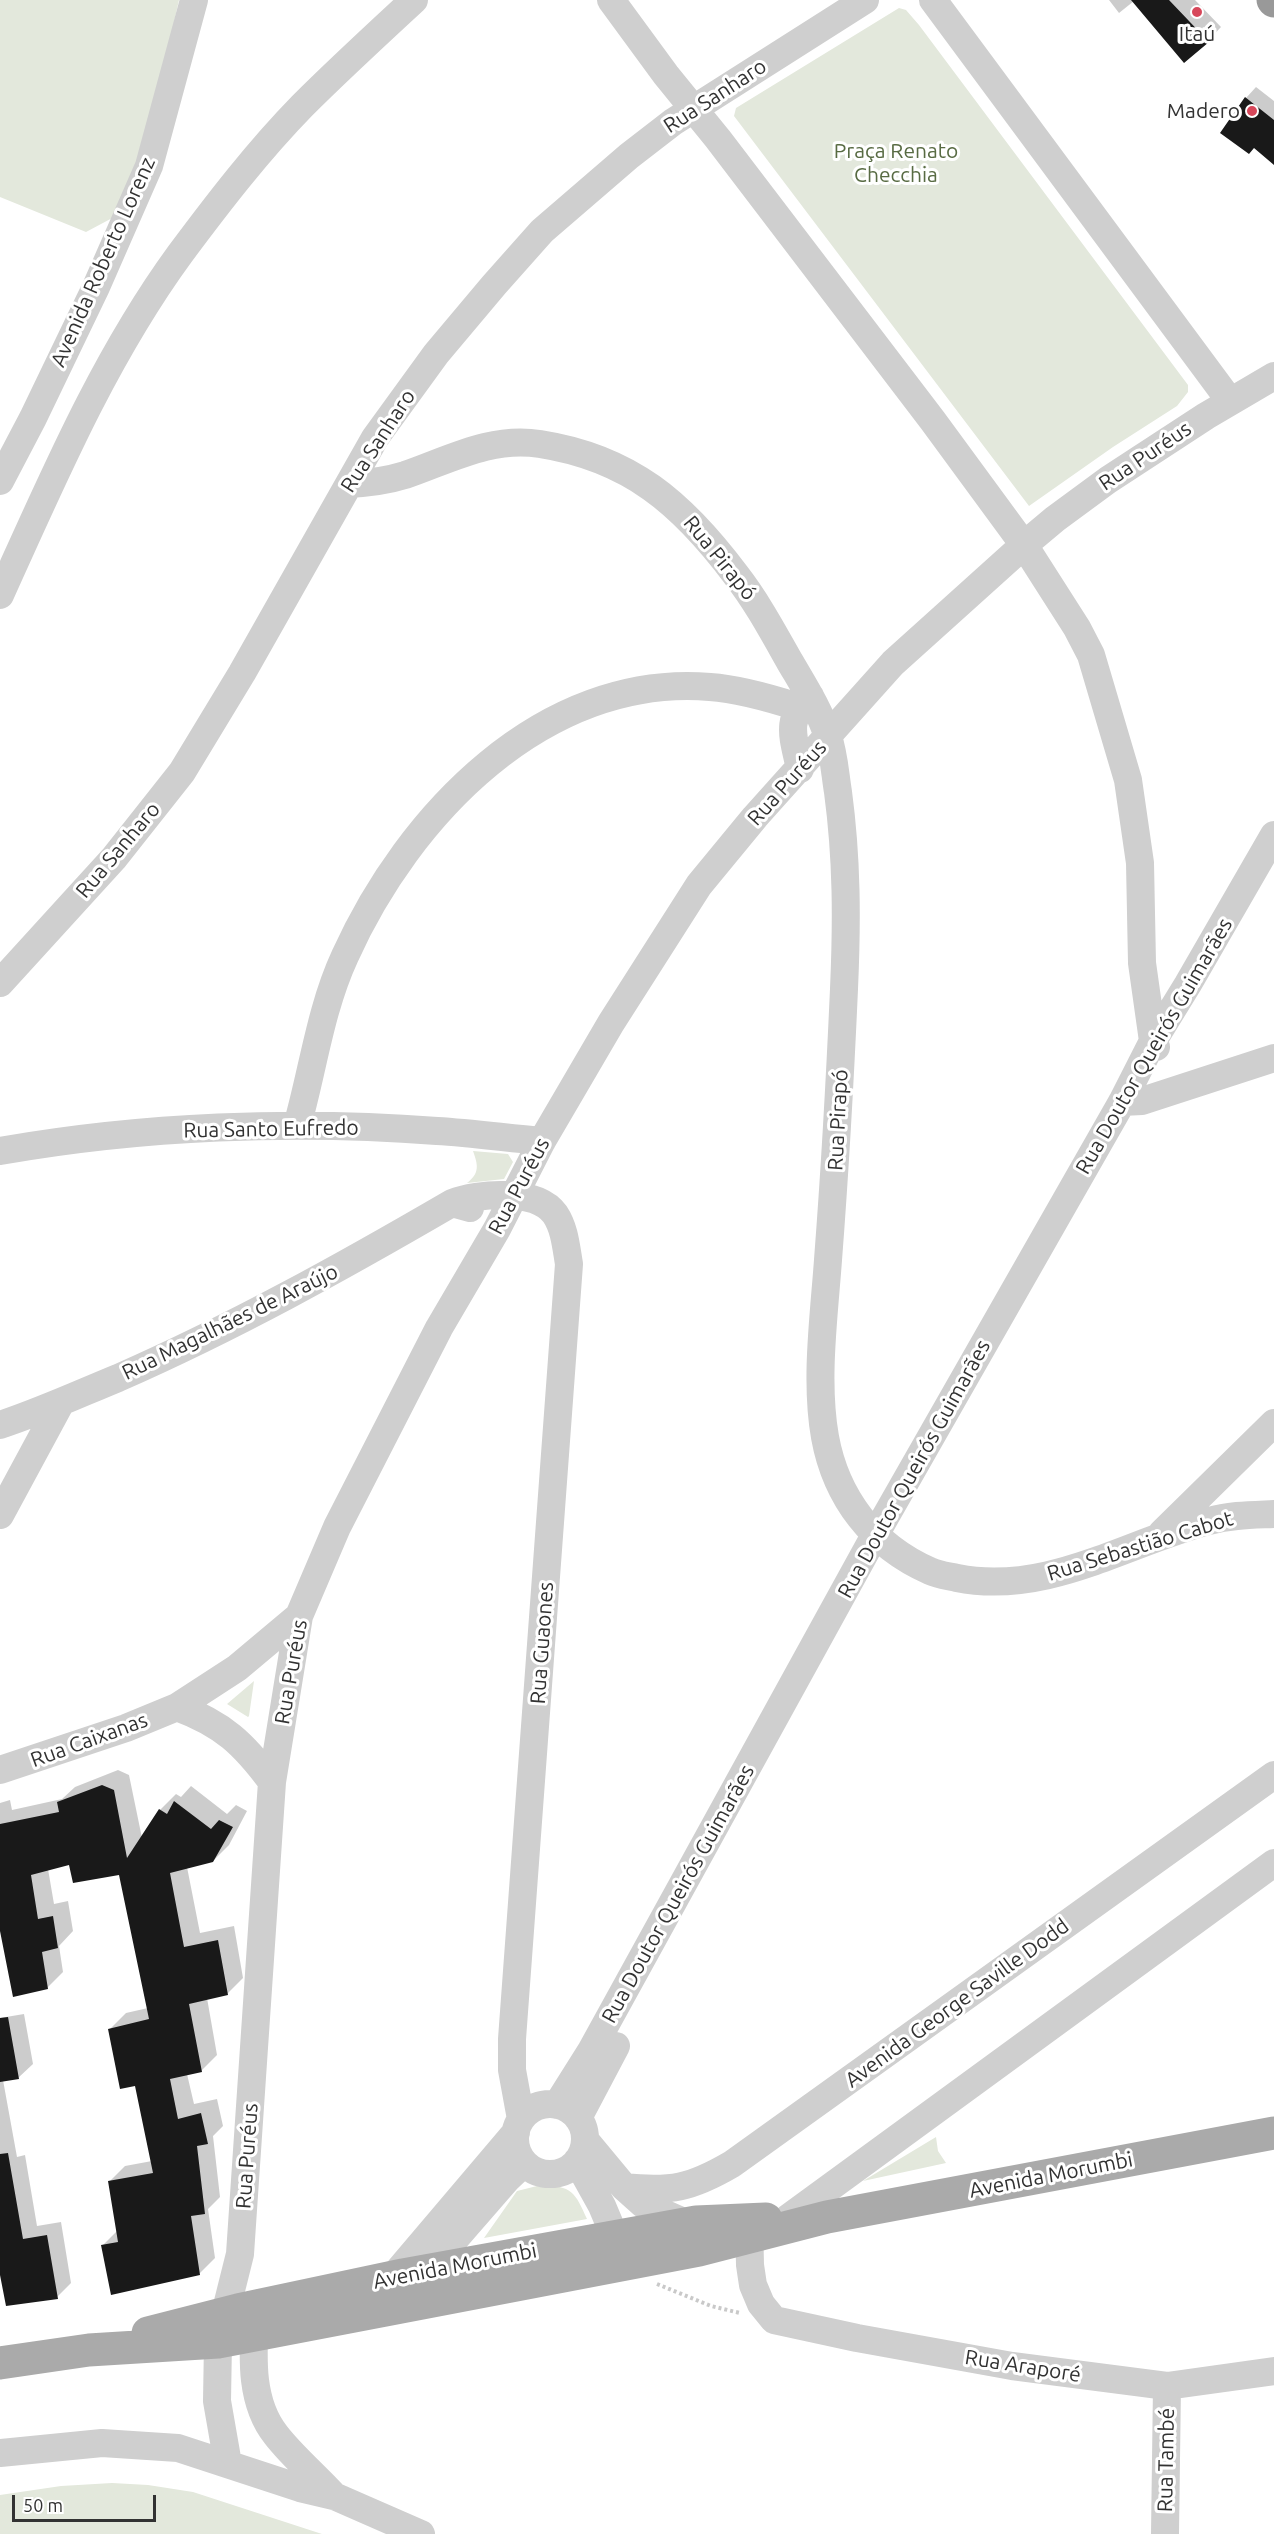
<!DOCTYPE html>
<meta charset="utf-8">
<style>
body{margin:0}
#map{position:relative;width:1274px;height:2534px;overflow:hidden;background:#fff;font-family:Ubuntu,sans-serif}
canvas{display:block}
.scale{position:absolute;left:12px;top:2495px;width:144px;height:27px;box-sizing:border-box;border:3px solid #323232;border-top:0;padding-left:8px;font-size:18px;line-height:21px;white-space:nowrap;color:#323232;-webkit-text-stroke:4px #fff;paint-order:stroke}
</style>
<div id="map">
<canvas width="1274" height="2534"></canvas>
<div class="scale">50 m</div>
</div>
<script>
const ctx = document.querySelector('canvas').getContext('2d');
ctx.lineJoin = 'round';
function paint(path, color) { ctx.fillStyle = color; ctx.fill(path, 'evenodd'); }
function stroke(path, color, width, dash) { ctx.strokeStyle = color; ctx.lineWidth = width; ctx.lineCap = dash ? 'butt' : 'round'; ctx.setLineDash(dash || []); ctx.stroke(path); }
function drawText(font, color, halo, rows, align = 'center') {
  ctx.font = font + ' Ubuntu,sans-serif'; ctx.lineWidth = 6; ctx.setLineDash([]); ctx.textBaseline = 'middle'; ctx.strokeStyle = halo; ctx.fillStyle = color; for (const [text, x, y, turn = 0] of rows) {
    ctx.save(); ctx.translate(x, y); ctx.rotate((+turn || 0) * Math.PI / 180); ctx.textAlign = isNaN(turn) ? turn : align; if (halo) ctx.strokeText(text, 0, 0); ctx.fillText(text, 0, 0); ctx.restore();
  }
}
paint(new Path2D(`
 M0,0H179L139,177L116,216L86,232L0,197Z
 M899,8L906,10L919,25L1188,385V392L1177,406L1113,447L1029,506L734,116L736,108Z
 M473,1151L508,1154L513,1162L504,1179L467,1183C480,1173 478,1165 473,1151Z
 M254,1681L249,1716L248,1717L227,1704Z
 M936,2137L938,2151L946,2163L863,2181Z
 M541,2185C572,2186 575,2192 587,2219L484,2238L517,2191Z
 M112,2483L148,2485L193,2492L322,2534H0V2495L61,2486Z`), '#e3e8dc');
paint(new Path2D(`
 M1109,0H1195L1221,27L1208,41L1134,1L1119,13Z
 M1256,87L1274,101V163L1246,98Z
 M118,1770L129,1775L142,1838L160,1810L176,1794L181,1797L191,1786L227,1814L236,1805L247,1811L229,1845L213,1861L187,1867L200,1933L234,1926L243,1978L227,1994L207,1998L217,2055L201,2071L187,2074L194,2104L217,2099L223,2126L213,2136L220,2197L208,2209L215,2258L199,2274L103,2245L117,2231L109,2182L125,2166L152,2161L136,2084L110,2029L126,2013L148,2008L120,1873L70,1863L48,1869L54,1904L68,1901L73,1931L59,1946L63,1972L47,1988L0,1929V1803L10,1800L12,1810L62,1799L75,1787Z
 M24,2014L33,2064L18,2078L3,2080L17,2157L25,2155L37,2226L61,2222L71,2283L57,2297L0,2267V2018Z`), '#0003');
paint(new Path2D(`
 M1131,0H1169L1209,42L1184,63Z
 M1245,97L1274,120V165L1254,148L1249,154L1220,133Z
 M102,1785L114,1790L127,1858L159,1809L167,1814L174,1801L211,1829L219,1820L233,1827L213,1862L170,1873L184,1947L218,1940L228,1995L189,2004L202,2072L170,2079L178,2119L201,2113L208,2144L197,2146L205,2214L191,2216L200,2275L111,2295L101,2245L118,2242L108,2181L153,2173L135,2086L120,2089L108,2029L149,2019L119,1875L73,1883L69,1865L31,1875L38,1919L53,1916L58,1948L42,1952L48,1989L13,1997L0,1931V1824L59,1812L57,1802Z
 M8,2017L19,2079L0,2082V2018Z
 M8,2153L23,2239L47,2235L58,2299L6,2306L0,2275V2154Z`), '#191919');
stroke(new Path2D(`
 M657,2284L711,2306L740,2313`), '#c9c9c9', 4, [3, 3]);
stroke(new Path2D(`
 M611,0L666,75L718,139L933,421L1024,545L1077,628L1091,655L1128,780L1140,863L1142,963L1153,1041L1156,1047
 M933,0L1230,401
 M0,481L33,418L96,287L149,166L194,0
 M349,484C368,483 386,481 405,475C449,460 491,436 540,444C630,458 682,503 736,575C757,602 773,632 790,662C804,686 820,711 828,737C834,754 835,774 838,792C847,859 847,921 844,989C840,1079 835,1169 828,1260C824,1316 815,1381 825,1437C836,1498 873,1546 930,1571C938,1575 948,1576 957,1578C1047,1596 1125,1543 1209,1521C1231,1515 1252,1515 1274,1514
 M0,595C53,478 104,358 180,254C218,203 258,151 302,106C338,70 376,35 414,0
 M800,769C794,739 784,719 810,696
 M0,983L114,858L182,772L242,673L375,438L436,354L494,285L542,231L629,156L673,122L865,0
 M1122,1102L1142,1101L1274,1058
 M297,1126C313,1070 320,1010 345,956C408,816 543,673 710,687C739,689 770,698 798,707
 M0,1151C142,1126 294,1120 437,1131C472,1133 507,1138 542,1141
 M452,1203C478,1193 536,1188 555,1214C565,1229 566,1247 569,1264L512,2039V2070L521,2119
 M0,1425C40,1412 79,1394 118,1378C234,1327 342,1267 452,1203L470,1208
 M0,1515L61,1402
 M1162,1533L1274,1423
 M177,1707C223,1724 244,1744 272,1782
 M0,1770L126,1728L177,1707L237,1668L299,1616
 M515 2139a35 35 0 1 1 70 0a35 35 0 1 1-70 0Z
 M557,2105L591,2051L875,1535L1122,1102L1153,1041L1188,984L1274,835
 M578,2118L616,2046
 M585,2140L624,2187L643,2204L686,2223
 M577,2161L602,2206L623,2256
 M624,2187C671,2192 691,2188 732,2164L1274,1775
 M788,2218L1274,1863
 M749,2220L750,2265L753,2285L761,2304L774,2320L857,2338L1012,2366L1167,2386L1274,2371
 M427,2271L507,2179L524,2163
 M393,2277L516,2132
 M255,2314C253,2354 249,2401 276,2435C293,2457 315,2475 334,2496
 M0,2453L102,2443L178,2448L300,2488L334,2496L421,2534
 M228,2464L217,2401L218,2342L240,2254L272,1782L299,1616L337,1527L439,1328L497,1229L542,1141L611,1023L699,885L755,817L893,663L1024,545L1055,519L1108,480L1206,416L1274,376
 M1165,2534L1167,2386`), '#cfcfcf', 28);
stroke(new Path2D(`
 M148,2333L238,2310L403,2275L696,2222L766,2219
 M0,2363L89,2350L218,2342L699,2250L827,2217L1274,2133`), '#aaa', 33);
stroke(new Path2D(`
 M1273,0L1274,1`), '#999', 33);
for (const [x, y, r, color] of [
 [1197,12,6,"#d7475a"],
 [1252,111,6,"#d7475a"]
]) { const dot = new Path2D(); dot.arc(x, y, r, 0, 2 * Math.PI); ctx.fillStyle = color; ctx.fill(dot); stroke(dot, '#fff', 2); }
drawText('21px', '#323232', '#fff', [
 ["Itaú",1197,34],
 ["Madero",1240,111,"right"]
]);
drawText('21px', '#323232', '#fff', [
 ["Rua Sanharo",715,96,-33],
 ["Avenida Roberto Lorenz",103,262,-66],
 ["Rua Sanharo",378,441,-57],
 ["Rua Puréus",1145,456,-34],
 ["Rua Pirapó",720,558,51],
 ["Rua Puréus",787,783,-48],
 ["Rua Sanharo",118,850,-50],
 ["Rua Doutor Queirós Guimarães",1154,1046,-60],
 ["Rua Pirapó",838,1120,-87],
 ["Rua Santo Eufredo",271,1129,-1],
 ["Rua Puréus",519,1186,-62],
 ["Rua Magalhães de Araújo",230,1322,-26],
 ["Rua Doutor Queirós Guimarães",914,1469,-61],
 ["Rua Sebastião Cabot",1140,1546,-17],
 ["Rua Guaones",542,1643,-86],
 ["Rua Puréus",291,1672,-80],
 ["Rua Caixanas",89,1740,-20],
 ["Rua Doutor Queirós Guimarães",678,1894,-61],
 ["Avenida George Saville Dodd",957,2003,-36],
 ["Rua Puréus",247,2156,-86],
 ["Avenida Morumbi",1051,2175,-11],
 ["Avenida Morumbi",455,2266,-11],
 ["Rua Araporé",1023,2366,9],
 ["Rua També",1166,2460,-89]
]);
drawText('21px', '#586b43', '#fff', [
 ["Praça Renato",896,151],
 ["Checchia",896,175]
]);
</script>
